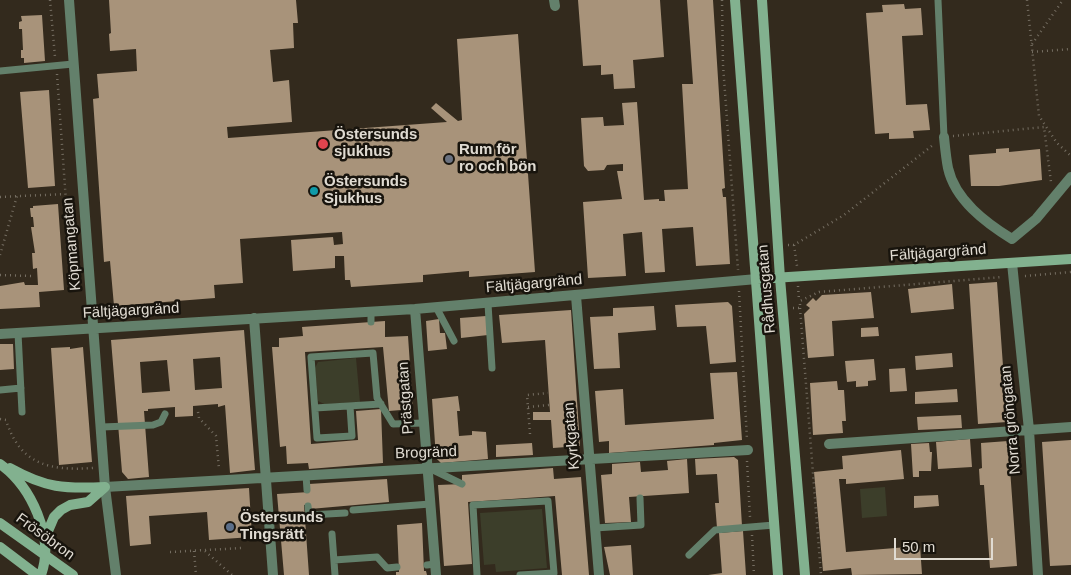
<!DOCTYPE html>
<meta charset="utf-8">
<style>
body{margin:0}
#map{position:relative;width:1071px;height:575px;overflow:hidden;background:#332a1d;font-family:Helvetica,sans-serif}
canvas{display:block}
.scale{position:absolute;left:894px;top:538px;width:99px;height:22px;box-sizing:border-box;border:2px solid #e0dbd2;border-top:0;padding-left:6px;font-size:15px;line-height:18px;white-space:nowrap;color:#e0dbd2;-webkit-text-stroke:4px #18140d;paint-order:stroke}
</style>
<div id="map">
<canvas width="1071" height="575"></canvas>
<div class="scale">50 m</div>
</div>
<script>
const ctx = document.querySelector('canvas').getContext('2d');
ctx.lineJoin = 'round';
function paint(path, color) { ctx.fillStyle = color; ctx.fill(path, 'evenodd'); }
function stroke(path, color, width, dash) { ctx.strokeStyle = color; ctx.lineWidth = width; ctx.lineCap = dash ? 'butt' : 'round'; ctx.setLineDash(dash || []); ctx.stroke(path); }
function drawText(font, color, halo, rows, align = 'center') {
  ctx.font = font + ' Helvetica,sans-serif'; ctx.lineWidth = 5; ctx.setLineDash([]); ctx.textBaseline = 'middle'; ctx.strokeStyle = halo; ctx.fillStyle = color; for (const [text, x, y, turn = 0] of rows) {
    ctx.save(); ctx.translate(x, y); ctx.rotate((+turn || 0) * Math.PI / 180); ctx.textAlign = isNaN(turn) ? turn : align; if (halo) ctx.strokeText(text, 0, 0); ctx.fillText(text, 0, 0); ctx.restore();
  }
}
paint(new Path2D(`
 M356,358L360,402L324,404L318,401L315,368L318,362Z
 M885,487L887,516L862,518L860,489Z
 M542,509L547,568L496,572L495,564L484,565L480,513Z`), '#3c3e2a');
paint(new Path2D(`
 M109,0H296L298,23H293L294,48L270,50L273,82L289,80L292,122L227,127L228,138L447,122L431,108L436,103L458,121L462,120L457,39L518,34L535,272L469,277V271L423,275V282L351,287L350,280H345L344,256H335V268L293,271L291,240L333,237L334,245L343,244L342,232L240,239L243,283L214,285L215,298L114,306L110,261L104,262L93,99L99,98L97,74L137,71L136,49L110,51L109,34L111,33Z
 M578,0H660L664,57L633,60L635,88L614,89L613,74L601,75V65L583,66Z
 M687,0H713L725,188L722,189L723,197H726L730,264L696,266L693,227L662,229L665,272L645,273L642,232L623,234L626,276L588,278L583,202L622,199L617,171H623V164L607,165L604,170L588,171L584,166L581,118L603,117L604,126L624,125L622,103L637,102L644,200L659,199V201H665L664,190L688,189L682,84H693Z
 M904,4L905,9L921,8L923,35L902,36L906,105L927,104L930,130L913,131L914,138L889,139V133L875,134L866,13L883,12L882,5Z
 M42,15L45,61L24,63V58H21V50H23L22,29H19V22L22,21L21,16Z
 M49,90L55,186L28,188L20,92Z
 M1009,148V152L1040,149L1042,180L999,186H971L969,155L996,153V149Z
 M58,204L64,290L39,292L40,307L0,309V286L24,282L25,285H38L37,268L33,269L32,253H35L31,227H34L33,217H31L30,208H33V206Z
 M997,282L1007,422L978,424L969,284Z
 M952,284L954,309L911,313L908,289Z
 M871,292L874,318L832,321L834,356L808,358L804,314L810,308L806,305L813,298L816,301L822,295Z
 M728,302L732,306L736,362L710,364L706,326L677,327L675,305Z
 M654,306L656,330L618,333L620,368L594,369L590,317L613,316V308Z
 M571,310L580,446L553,448L551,420H533V412H550L545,340L502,343L499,315Z
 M486,316L488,335L461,338L460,318Z
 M439,319L440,333H445L447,349L428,351L426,321Z
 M385,321V337L408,336L413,409L389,411L383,347L305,352L311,444L358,440L356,411L381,409L383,463L309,469L308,463L287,464L286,446L280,447L272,347H279V338L303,336L302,327Z
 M878,327L879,336L861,337V328Z
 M244,330L255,470L230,473L225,405L218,407V404L193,406V416L175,417V407L148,409V411H144L149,477L128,479L122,472L111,340ZM220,357L222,388L195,390L193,359ZM167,360L170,391L142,393L140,362Z
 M0,344H13L14,369L0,370Z
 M70,347V349L83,347L92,462L59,465L51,348Z
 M952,353L953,367L916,370L915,356Z
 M874,359L876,380L868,381V386L856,387V381L847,382L845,361Z
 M905,368L907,391L890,392L889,369Z
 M737,372L742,440L714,443V445L609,453V441L599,442L595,391L623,389L625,425L714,419L710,373Z
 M837,381L838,390H844L846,421H842L843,433L813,435L810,383Z
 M957,389L958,402L915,404V392Z
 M458,396L460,411H457L459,436L472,435V431L486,432L488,459L441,463L436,458L432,399Z
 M961,415L962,428L918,430L917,417Z
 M970,439L972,467L938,469L936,442Z
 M1071,440V565L1050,566L1042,442Z
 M1008,441L1017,566L990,568L984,485H980L979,469L982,468L981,443Z
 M532,443L533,455L496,457V445Z
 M929,443L930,452H932L931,471H919V477H913L911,444Z
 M901,450L904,479L846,484V479H839L846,552L920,546L922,574L852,575L851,568L823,571L814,472L843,469L842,456Z
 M734,457L738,460L742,526L717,528L715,503H719L717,474L696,475L695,459Z
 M687,459L689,493L629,497L631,522L605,523L601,475L612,474V464L640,462L641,472L668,470L667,461Z
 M553,468L554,479L581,477L589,575H562L555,496L468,502L472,564L444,566L438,485L462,484V475Z
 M387,479L389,502L310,509V505H304L309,575H284L277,494L309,492V484Z
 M249,488L252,537L209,540L207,512L149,516L151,544L130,546L126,496Z
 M938,495L939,506L914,508V496Z
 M422,523L424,571H426L427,575H396V572H399L397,525Z
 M743,531L746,575H708L722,573L719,533Z
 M631,545L633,575H610L604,547Z`), '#a8937a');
stroke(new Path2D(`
 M50,0L55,57
 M722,0L723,65L738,270
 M1027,0L1039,116L1057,143L1071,156
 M1032,44L1063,0
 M1032,52L1071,49
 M57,74L71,272H77
 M953,136L1044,127L1051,182
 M0,197L65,194
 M788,245H794L844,215L933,145
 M794,245L797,266
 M0,255L17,196
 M0,275L31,276
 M1025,276L1071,272
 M798,286L799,300
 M739,291L747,440
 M793,308H800V301L819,292L1002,277
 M800,308L821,575
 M528,407L549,405
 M198,412L199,418L216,436L219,469
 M0,419L6,420C20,465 50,471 93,468
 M530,434L527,395L548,393
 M747,461L750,517
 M752,535L754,575
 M194,551L196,575
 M205,551L232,575
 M170,552L242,548`), '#756e62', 2.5, [1, 4]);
stroke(new Path2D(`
 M938,0L944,137
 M0,71L73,64
 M488,304L492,368
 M436,307L454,341
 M371,312V322
 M18,333L22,412
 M0,390L21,388
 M350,406L352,436L317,438L311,357L373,353L377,398L393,424L423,423
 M315,408L381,404
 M102,427L153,425L161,422L165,414
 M431,469L462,484
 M306,475L307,490
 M308,506L309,515L345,513
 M353,510L430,504
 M595,528L641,525L640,498
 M332,534L335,575
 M689,555L715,530L774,525
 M334,560L377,557L387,568L397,567
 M427,565L435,564
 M477,575L473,505L548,501L554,573L520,575`), '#63806b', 7);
stroke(new Path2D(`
 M69,0L105,487L116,575
 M554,0L555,6
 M944,137C945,147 946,158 948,168C955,200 986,223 1012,239L1036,219L1071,177
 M1012,263L1029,430L1038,575
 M576,296L599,575
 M415,309L436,575
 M254,318L273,575
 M0,334L415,309L757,279
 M829,444L1071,427
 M105,487L748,450`), '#63806b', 10);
stroke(new Path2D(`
 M735,0L778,575
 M762,0L780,278L805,575
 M757,279L1071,259
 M0,464C31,486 55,537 41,575
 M10,468C46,488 64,489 105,487
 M45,538L54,517L61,510L70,505L88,502L105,487
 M0,547L37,575`), '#82b18f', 10);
stroke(new Path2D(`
 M0,523L73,575`), '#82b18f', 10);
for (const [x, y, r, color] of [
 [323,144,6,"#e0444e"],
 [449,159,5,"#6b7280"],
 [314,191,5,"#0f9aa8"],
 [230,527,5,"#5c6f8a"]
]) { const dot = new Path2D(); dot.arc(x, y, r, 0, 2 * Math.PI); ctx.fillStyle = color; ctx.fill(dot); stroke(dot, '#18140d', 2); }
drawText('bold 15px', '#e0dbd2', '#18140d', [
 ["Östersunds",334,135],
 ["sjukhus",334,152],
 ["Rum för",459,150],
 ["ro och bön",459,167],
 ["Östersunds",324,182],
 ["Sjukhus",324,199],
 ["Östersunds",240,518],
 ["Tingsrätt",240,535]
], 'left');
drawText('15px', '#e0dbd2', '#18140d', [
 ["Köpmangatan",72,244,-95],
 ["Fältjägargränd",938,253,-4],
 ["Fältjägargränd",534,284,-5],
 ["Rådhusgatan",767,289,-95],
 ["Fältjägargränd",131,311,-3],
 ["Prästgatan",406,398,-94],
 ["Norra gröngatan",1011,420,-95],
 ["Kyrkgatan",572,436,-95],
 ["Brogränd",426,453,-2],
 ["Frösöbron",45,537,36]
]);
</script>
